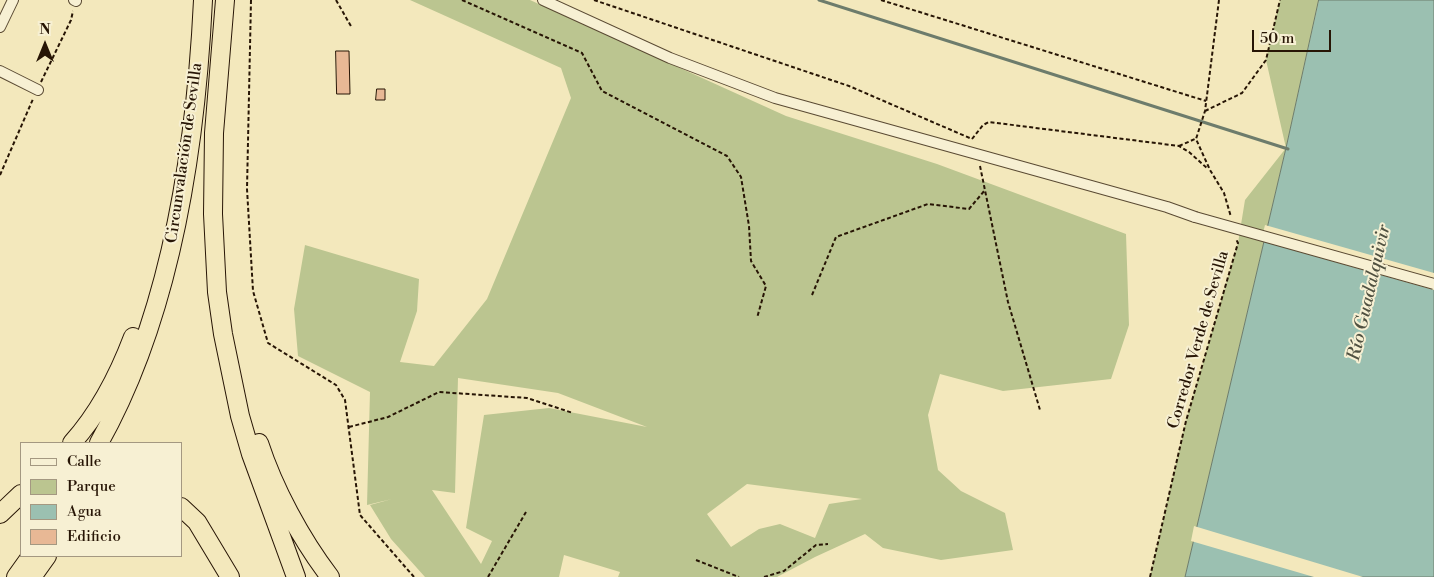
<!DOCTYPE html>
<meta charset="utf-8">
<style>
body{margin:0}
#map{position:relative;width:1434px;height:577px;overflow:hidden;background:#f3e8bc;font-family:"Libre Bodoni",serif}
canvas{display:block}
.legend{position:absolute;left:20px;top:442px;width:162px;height:115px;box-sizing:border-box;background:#f7f0d3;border:1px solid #a49881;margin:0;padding:6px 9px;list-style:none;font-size:15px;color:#271505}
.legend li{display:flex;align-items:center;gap:10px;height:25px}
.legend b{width:25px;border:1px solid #a49881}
.north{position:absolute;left:20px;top:20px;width:50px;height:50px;-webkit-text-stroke:4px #f7f0d3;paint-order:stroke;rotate:0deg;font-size:14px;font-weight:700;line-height:20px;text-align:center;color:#271505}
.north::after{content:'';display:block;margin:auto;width:18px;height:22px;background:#271505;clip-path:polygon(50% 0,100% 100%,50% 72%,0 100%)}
.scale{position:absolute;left:1252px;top:30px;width:79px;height:22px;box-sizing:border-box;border:2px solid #271505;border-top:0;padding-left:6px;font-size:15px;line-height:18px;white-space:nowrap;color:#271505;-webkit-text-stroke:4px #f7f0d3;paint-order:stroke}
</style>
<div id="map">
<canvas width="1434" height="577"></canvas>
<ul class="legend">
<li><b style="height:6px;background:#f7f0d3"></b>Calle</li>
<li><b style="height:14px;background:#bbc590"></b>Parque</li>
<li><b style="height:14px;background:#9bc0b1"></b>Agua</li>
<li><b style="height:14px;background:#e8b895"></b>Edificio</li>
</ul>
<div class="north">N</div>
<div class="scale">50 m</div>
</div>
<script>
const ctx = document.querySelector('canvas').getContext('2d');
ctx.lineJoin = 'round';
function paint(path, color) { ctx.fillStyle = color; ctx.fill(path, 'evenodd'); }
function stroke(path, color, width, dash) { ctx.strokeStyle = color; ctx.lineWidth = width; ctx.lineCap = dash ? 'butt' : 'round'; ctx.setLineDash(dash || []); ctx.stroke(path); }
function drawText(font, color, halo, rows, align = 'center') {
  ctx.font = font + ' "Libre Bodoni",serif'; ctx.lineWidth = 4; ctx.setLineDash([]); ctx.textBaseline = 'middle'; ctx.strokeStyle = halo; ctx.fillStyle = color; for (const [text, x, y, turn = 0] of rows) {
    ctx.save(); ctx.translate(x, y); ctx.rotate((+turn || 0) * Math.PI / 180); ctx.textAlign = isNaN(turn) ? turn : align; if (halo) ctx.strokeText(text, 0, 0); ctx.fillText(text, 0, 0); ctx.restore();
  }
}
paint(new Path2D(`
 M410,0H530L786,116L937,164L1126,234L1129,325L1111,379L1003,391L940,374L928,415L938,470L961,491L1005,513L1013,550L941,560L883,548L865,534L815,557L777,577H618L620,572L564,555L559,577H425L391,539L370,505L392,499L367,505L370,392L298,356L294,309L305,245L419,279L417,311L400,362L434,366L487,299L571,98L561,68ZM458,378L558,393L647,427L549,408L484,415L466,528L492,541L481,564L432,490L455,493ZM747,484L862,499L829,504L815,538L780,524L759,529L731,547L707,514Z
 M1280,0H1319L1286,148L1185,577H1150L1186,421L1238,243L1245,200L1286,148L1266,60Z`), '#bbc590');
const water = new Path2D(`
 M1319,0H1434V577H1185L1286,148Z`);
paint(water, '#9bc0b1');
stroke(water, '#6d7c6c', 1);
paint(new Path2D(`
 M1265,225L1434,273V290L1261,241Z
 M1194,526L1363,577H1314L1191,541Z`), '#f3e8bc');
stroke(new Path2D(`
 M819,0L1288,149`), '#6d7c6c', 3);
const building = new Path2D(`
 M336,51H349L350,94H337Z
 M377,89H385V100H376Z`);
paint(building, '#e8b895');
stroke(building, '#271505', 1);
const minor = new Path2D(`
 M74,0L76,1
 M543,0L670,58L775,98L1167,207L1195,217
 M0,27L13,0
 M0,71L38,90`);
const motorway = new Path2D(`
 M225,0L214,133L213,214L217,292L223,334L240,416L251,454L296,577
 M72,443C99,413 119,374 133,337
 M99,443C172,313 196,147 203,0
 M259,443C274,489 301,539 330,577
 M181,507L197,522L230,577
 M0,514L21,494
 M16,577L31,556
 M32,577L47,556`);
stroke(minor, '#5a4a33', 12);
stroke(motorway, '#271505', 20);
stroke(new Path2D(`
 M251,0L247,189L253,291L268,343L336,385L345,400L360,515L414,577
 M336,0L352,28
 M462,0L582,53L602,91L727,156L741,177L749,226L751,261L766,286L757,318
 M594,0L849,86L972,139
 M881,0L1206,101
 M1219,0L1205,111L1196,139L1210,170L1224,193L1231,217
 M41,82L71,20L73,11
 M1205,111L1242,93L1266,60L1280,0
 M972,139L983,125L989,122L1179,146L1189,152L1208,169
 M1179,146L1195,139
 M980,166L1008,302L1040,410
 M0,175L33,99
 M812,295L836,237L928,204L969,209L985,190
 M349,427L388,417L439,392L527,398L573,413
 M696,560L739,577
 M488,577L526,512
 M764,577L784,571L816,545L828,544
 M1150,577L1186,421L1238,243L1236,239`), '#271505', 2, [4, 2.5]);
stroke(minor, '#f7f0d3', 10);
stroke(motorway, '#f3e8bc', 18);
const minorBridge = new Path2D(`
 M1195,217L1434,284`);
stroke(minorBridge, '#5a4a33', 12, []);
stroke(minorBridge, '#f7f0d3', 10);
drawText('16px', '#271505', '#f7f0d3', [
 ["Circunvalación de Sevilla",185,153,-82],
 ["Corredor Verde de Sevilla",1199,340,-74]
]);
drawText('italic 18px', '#505141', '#f7f0d3', [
 ["Río Guadalquivir",1370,293,-77]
]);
</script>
